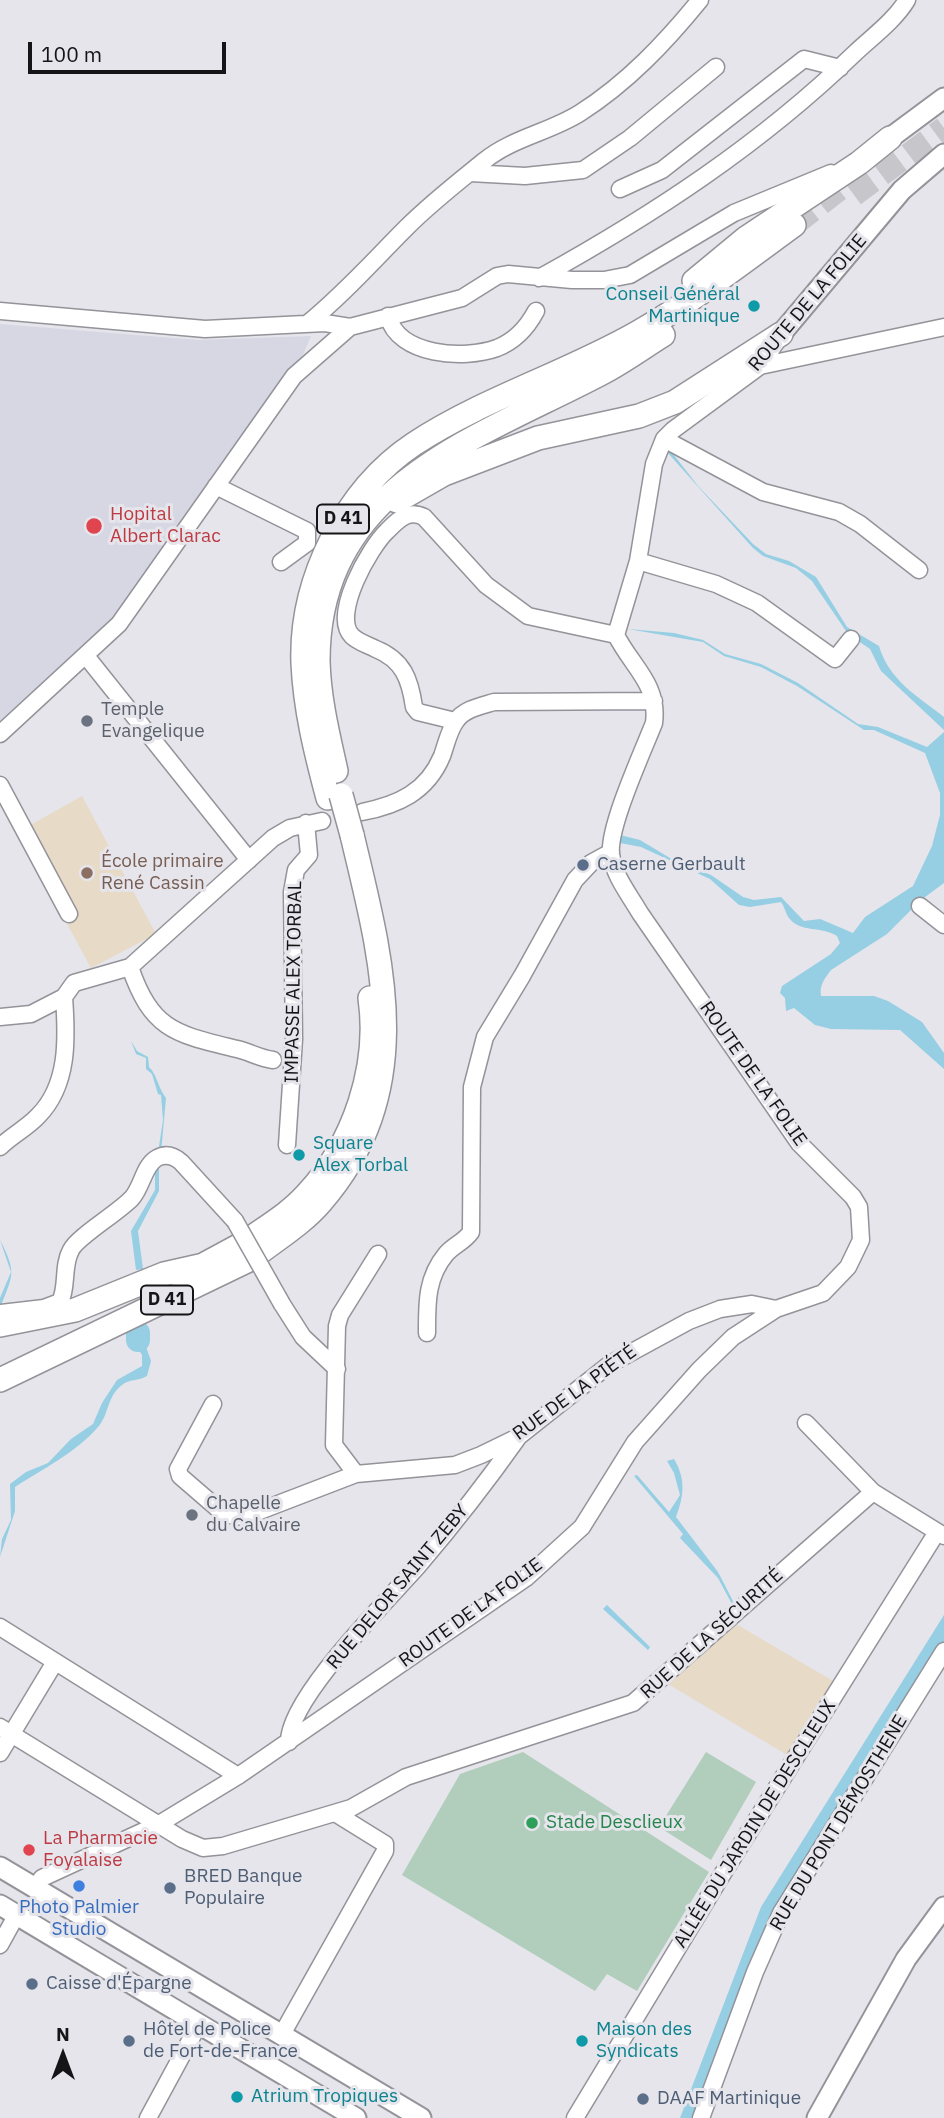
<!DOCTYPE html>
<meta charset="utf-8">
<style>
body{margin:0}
#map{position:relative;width:944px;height:2118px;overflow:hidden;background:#e5e5eb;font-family:"IBM Plex Sans",sans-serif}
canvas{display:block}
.north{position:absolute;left:28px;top:2020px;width:70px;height:70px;-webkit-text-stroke:5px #e5e5eb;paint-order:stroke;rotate:0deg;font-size:19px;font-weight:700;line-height:28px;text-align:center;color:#151517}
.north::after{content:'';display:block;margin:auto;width:24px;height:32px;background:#151517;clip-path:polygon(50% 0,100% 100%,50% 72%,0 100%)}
.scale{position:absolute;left:28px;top:42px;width:198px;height:32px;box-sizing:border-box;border:4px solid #151517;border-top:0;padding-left:9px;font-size:21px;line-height:24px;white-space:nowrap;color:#151517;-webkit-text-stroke:5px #e5e5eb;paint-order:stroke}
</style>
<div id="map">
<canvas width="944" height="2118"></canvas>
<div class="north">N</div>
<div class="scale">100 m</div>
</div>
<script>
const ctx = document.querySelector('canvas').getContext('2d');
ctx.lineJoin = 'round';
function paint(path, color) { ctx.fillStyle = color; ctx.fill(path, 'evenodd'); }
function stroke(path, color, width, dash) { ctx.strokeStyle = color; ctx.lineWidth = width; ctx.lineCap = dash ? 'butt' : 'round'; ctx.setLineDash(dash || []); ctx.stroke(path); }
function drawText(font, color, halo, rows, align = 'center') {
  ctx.font = font + ' "IBM Plex Sans",sans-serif'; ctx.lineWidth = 6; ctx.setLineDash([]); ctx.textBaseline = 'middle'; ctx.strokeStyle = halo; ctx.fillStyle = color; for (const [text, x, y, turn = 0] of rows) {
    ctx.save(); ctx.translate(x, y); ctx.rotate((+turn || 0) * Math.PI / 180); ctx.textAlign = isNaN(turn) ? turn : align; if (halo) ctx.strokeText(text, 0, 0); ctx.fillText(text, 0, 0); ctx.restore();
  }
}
paint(new Path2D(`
 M0,324L198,340L311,336L294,376L140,597L0,734Z`), '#d7d7e4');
paint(new Path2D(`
 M82,796L156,934L91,968L67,924L76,919L27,827Z
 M736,1624L833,1681L787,1755L668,1684Z`), '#e7dac6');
paint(new Path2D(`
 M523,1752L709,1872L637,1991L607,1974L595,1991L402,1875L460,1774Z
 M706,1752L756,1782L711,1860L659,1827Z`), '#b1cdbb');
paint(new Path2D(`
 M670,450L698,486L753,544L766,554L789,561L816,577L847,627L879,646C889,680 917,696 944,717V730L881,671L870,649L848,634L812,581L796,568L763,556L753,548L667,452Z
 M628,629L674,633L703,640L725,654L761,664L798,683L858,724L878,727L927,747L944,732V883L921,900L887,934L831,970C825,978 819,985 821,996H874L888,1001L922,1022L944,1053V1069L900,1030L831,1029L815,1025L794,1008L786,1011L785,998L780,993L782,986L831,954L840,943L837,936C822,926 800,933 789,918C785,913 785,907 781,902L750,907L739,905L710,879L641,847L620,843V835L640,840L675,861L711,875L743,897L754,900L781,897L804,921L820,919L853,933L865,917L913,886L932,846L940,815V793L925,753L874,730H864L797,686L761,667L724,656L703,642Z
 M131,1041L137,1051L148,1057L149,1067C157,1074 158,1088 166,1098L161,1153H158L163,1120L161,1095L158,1094L152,1074L146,1069V1058L136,1054Z
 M159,1161V1191L138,1231L143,1269L136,1270L131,1231L155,1190V1164Z
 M0,1240C17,1273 13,1275 0,1308V1298L11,1272Z
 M143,1338L151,1361L147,1376C139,1381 129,1379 122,1385C107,1396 109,1415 98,1427C77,1452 41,1470 15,1487V1511L0,1557L2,1539L11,1520L10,1484L26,1472L48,1463L71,1439L93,1424L102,1403L117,1380L142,1366V1355L134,1342Z
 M674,1459C686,1479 684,1496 676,1517L718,1572L735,1605L733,1606L718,1578L680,1538L683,1534L634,1476L637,1475L669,1512L680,1495L674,1473L667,1461Z
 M607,1605L650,1647L648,1650L603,1609Z
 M944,1615V1646L820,1841L695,2118H680L761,1907Z`), '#96cee3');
stroke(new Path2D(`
 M138,1333V1340`), '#96cee3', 24);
stroke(new Path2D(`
 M854,195L944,128
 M794,225L864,170`), '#c6c6cb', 23, [23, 11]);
const minor = new Path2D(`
 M470,173L525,176L583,170L630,138L716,67
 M620,189L662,170L804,59L840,68
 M539,278C653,215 761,144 855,53C872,37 895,20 907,0
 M0,311L205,329L325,323L350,327
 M388,316C398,356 464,360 497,348C515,341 528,326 536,311
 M307,324C344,294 374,260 407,227C431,203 458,182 484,161C512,138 550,132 580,113C627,83 665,43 700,0
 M760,366L944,327
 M664,439L763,492L839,512L860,524L919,570
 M216,486L307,531V543L281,562
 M638,561L716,584L757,603L835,659L851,639
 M86,656L249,860
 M455,721L418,712L414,707C410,679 403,660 376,649C368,645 358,642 352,636C331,615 370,547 387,531C398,520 408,509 424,517L486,585L528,616L616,635
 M0,734L119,624L294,376L350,327L462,298L497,276L508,274L572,280H604L630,275L734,213L831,173
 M0,785L69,914
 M362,812C398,805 427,792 442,756C446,745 449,730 456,721C464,709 481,706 494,702L654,701
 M920,906L944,925
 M130,967C152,1031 176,1034 237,1049C250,1052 259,1058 273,1060
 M0,1017L31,1014L64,997L74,983L130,967L273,838L290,828L322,821
 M287,1145L294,1039L292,892L296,870L309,855L306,823
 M0,1147C12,1135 27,1128 38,1116C69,1085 67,1038 64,997
 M282,1304L303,1337L337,1369
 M0,1313L44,1308L60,1302C68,1287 62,1266 71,1250C77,1237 118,1213 132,1198C142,1187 144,1165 157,1158C166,1153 174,1156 181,1162L235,1221
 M427,1333C427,1304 426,1278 446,1254C454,1245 464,1242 471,1232L472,1087L485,1037L522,976L575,880L591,863L611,852
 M213,1404L178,1469L180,1476L224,1514L244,1517L356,1474L455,1465L481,1455L518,1437L610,1364L689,1321L720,1309L752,1304L776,1309
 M806,1423L873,1492L944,1536
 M356,1474L334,1445L337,1326L340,1315L378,1254
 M0,1627L238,1776
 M0,1727L182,1839L203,1848L223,1846L351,1808L406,1777L633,1703L873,1492
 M289,1742C288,1699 387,1601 418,1566C453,1525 486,1483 517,1439
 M0,1753L55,1662
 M34,1888L42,1878L159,1824L238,1776L526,1578L582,1527L635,1442L699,1370L733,1337L776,1309L823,1293L848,1267L861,1240L859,1207L853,1197L799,1143L640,913C629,894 614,876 611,854C608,827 643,751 654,723C659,684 632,667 616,635L638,561L654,464L664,439L673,430L760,366L777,341
 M0,1945L16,1916
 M281,2036L385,1851V1844L335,1813
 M148,2118L199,2024
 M575,2118L720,1878L937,1532
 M701,2118L755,1972L781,1913L944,1651`);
const major = new Path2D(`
 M890,138L944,98
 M781,334L902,190L944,154
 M0,1867L421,2118
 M0,1905L356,2118
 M817,2118L906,1959L944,1907`);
const highway = new Path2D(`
 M694,281L746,238L859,163L890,138
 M397,501L444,474L538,438L639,416L675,402L781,334
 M336,771C328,735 319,699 318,661C318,487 472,441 600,374C622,363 642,348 663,335
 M328,798C316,753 305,709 303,663C300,581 345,490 414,444C482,399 565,374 637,333C692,302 743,262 794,225
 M251,1238C271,1224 291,1212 307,1194C354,1143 380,1067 370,998
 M259,1253C280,1237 304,1222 321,1202C418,1090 383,964 352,835
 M192,1271L242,1244
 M0,1325L75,1310L164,1274L204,1265
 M0,1380L251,1259`);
stroke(minor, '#939399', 19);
stroke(major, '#939399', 23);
stroke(highway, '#939399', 26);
stroke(minor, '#fff', 16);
stroke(major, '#fff', 19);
stroke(highway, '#fff', 23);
const minorBridge = new Path2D(`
 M235,1221L282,1304`);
const highwayBridge = new Path2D(`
 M341,795L352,835`);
stroke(minorBridge, '#939399', 19, []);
stroke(highwayBridge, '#939399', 26, []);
stroke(minorBridge, '#fff', 16);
stroke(highwayBridge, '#fff', 23);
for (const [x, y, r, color] of [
 [754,306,7,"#0f9aa8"],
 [94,526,9,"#e0444e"],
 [87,721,7,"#6b7280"],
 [583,865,7,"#5c6f8a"],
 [87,873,7,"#8d6e63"],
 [299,1155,7,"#0f9aa8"],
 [192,1515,7,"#6b7280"],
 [532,1823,7,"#2e9e5b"],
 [29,1850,7,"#e0444e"],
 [79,1886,7,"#3f7fe0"],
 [170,1888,7,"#5c6f8a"],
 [32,1984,7,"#5c6f8a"],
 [129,2041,7,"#5c6f8a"],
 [582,2041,7,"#0f9aa8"],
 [237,2097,7,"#0f9aa8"],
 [643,2099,7,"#5c6f8a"]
]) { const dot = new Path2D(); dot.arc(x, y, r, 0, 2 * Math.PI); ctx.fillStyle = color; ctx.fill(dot); stroke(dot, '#e5e5eb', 2.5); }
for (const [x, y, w] of [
 [343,519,52],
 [167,1300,52]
]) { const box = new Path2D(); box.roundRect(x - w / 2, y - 14.5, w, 29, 5); ctx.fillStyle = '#e5e5eb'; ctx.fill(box); stroke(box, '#151517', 2); }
drawText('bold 18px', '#151517', null, [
 ["D 41",343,519],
 ["D 41",167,1300]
]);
drawText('19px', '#0d838f', '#e5e5eb', [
 ["Conseil Général",740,295,"right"],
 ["Martinique",740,317,"right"],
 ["Square",313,1144],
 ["Alex Torbal",313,1166],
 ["Maison des",596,2030],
 ["Syndicats",596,2052],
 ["Atrium Tropiques",251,2097]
], 'left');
drawText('19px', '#151517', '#e5e5eb', [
 ["ROUTE DE LA FOLIE",808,303,-50],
 ["IMPASSE ALEX TORBAL",294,982,-89],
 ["ROUTE DE LA FOLIE",753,1074,55],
 ["RUE DE LA PIÉTÉ",575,1393,-36],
 ["RUE DELOR SAINT ZEBY",398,1587,-50],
 ["ROUTE DE LA FOLIE",471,1613,-36],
 ["RUE DE LA SÉCURITÉ",712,1634,-42],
 ["RUE DU PONT DÉMOSTHENE",839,1823,-59],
 ["ALLÉE DU JARDIN DE DESCLIEUX",755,1824,-58]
]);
drawText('19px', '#be3a42', '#e5e5eb', [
 ["Hopital",110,515],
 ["Albert Clarac",110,537],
 ["La Pharmacie",43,1839],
 ["Foyalaise",43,1861]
], 'left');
drawText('19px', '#5b616d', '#e5e5eb', [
 ["Temple",101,710],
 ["Evangelique",101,732],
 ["Chapelle",206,1504],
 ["du Calvaire",206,1526]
], 'left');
drawText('19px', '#785e54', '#e5e5eb', [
 ["École primaire",101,862],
 ["René Cassin",101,884]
], 'left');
drawText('19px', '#4e5e75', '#e5e5eb', [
 ["Caserne Gerbault",597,865],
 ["BRED Banque",184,1877],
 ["Populaire",184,1899],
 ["Caisse d'Épargne",46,1984],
 ["Hôtel de Police",143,2030],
 ["de Fort-de-France",143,2052],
 ["DAAF Martinique",657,2099]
], 'left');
drawText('19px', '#27864d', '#e5e5eb', [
 ["Stade Desclieux",546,1823]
], 'left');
drawText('19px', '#366cbe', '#e5e5eb', [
 ["Photo Palmier",79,1908],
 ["Studio",79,1930]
]);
</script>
